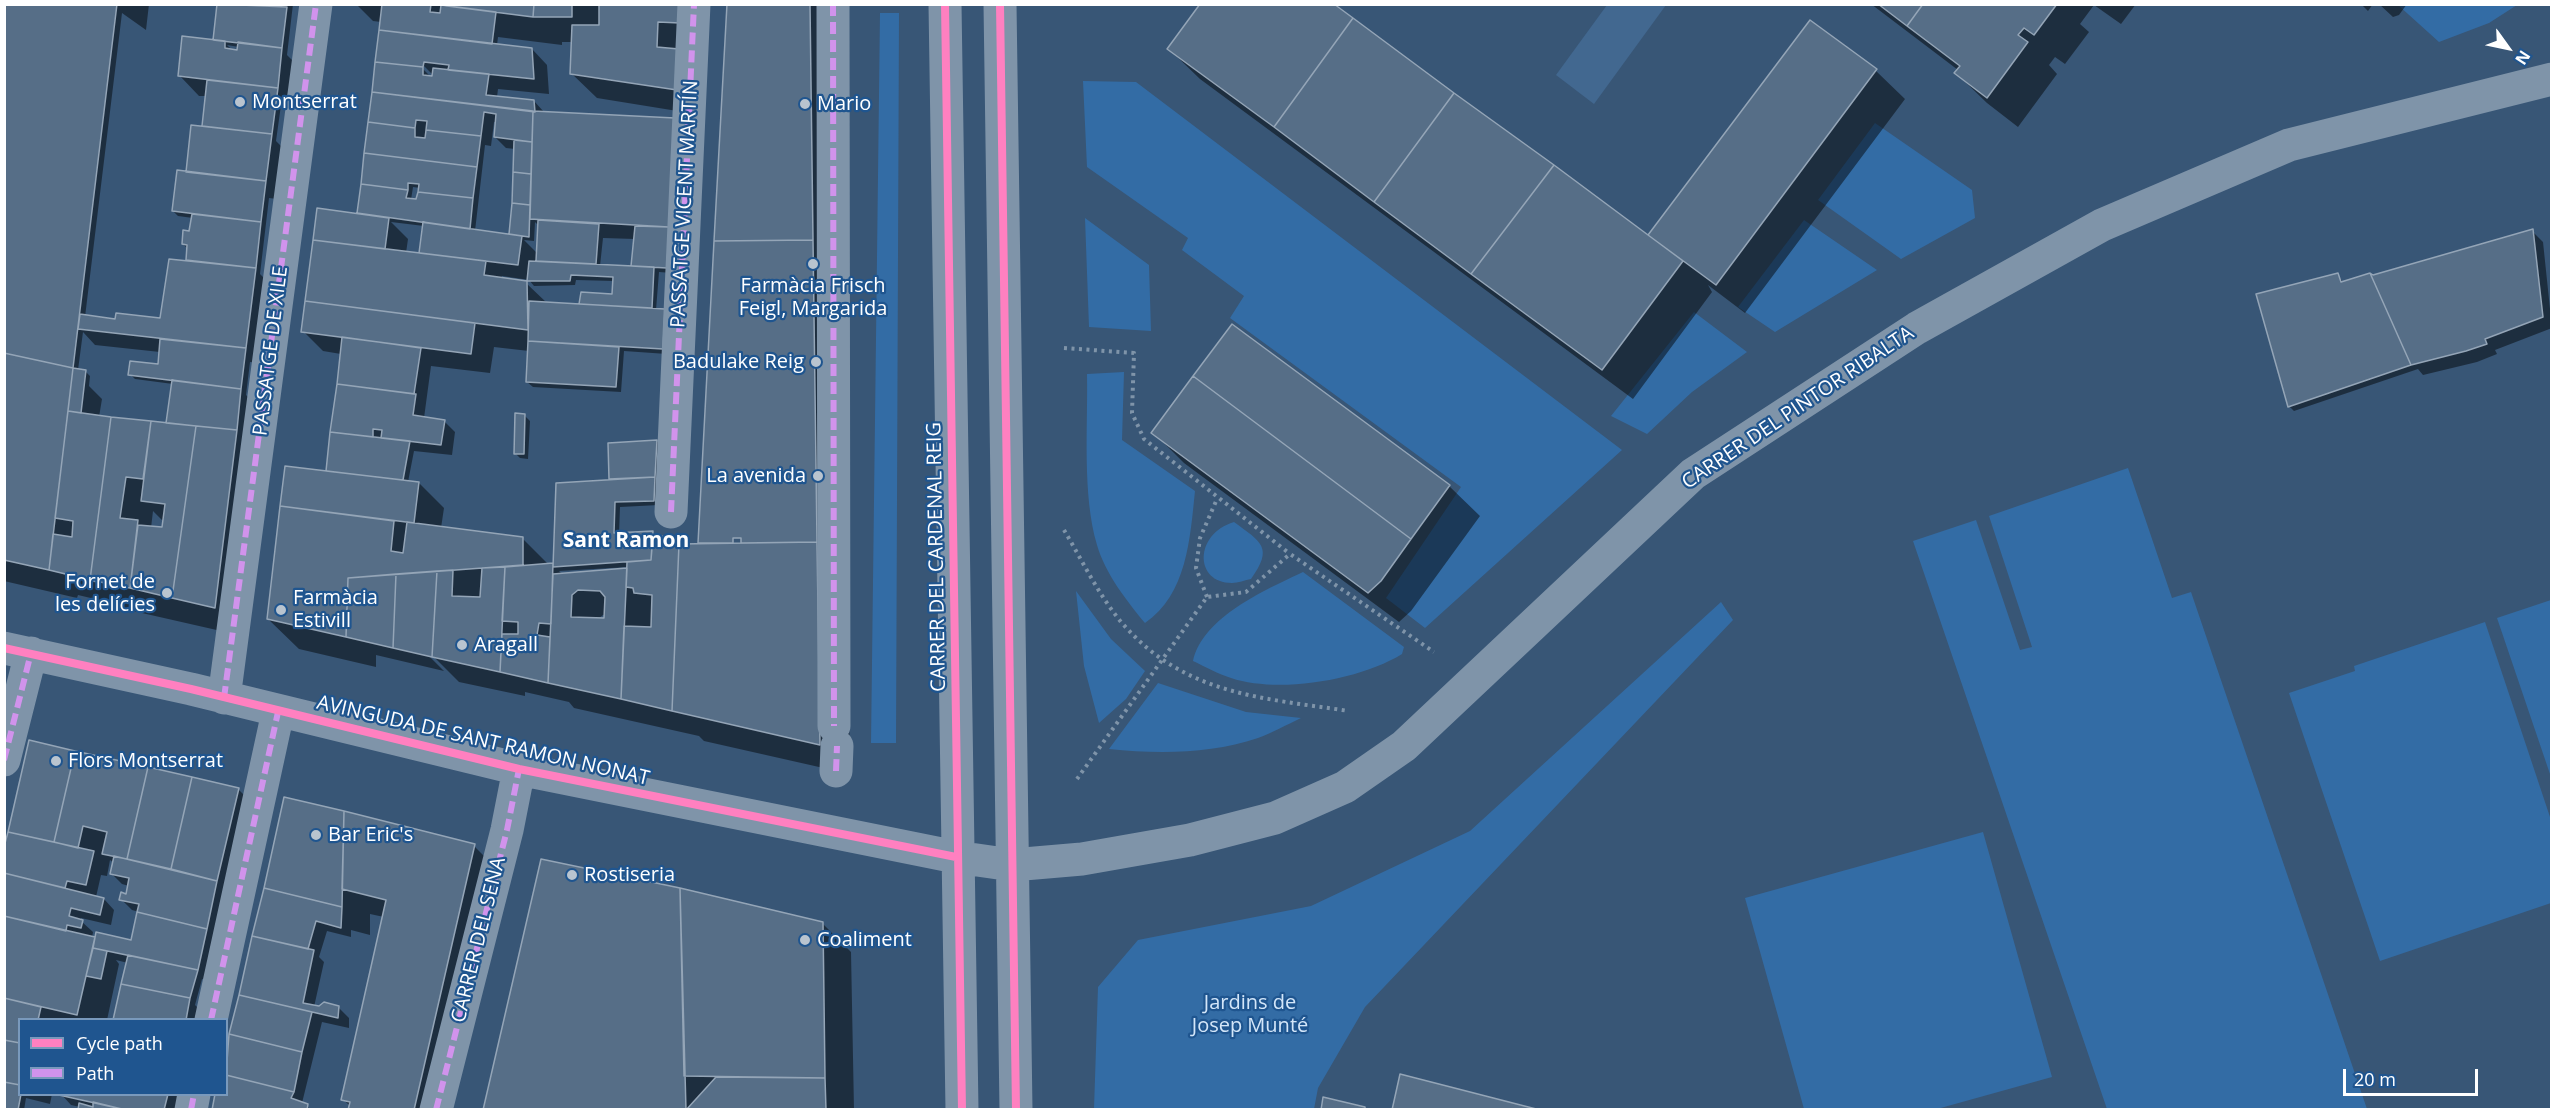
<!DOCTYPE html>
<meta charset="utf-8">
<style>
body{margin:0}
#map{position:relative;width:2556px;height:1114px;overflow:hidden;background:#385676;font-family:"Open Sans",sans-serif}
canvas{display:block}
.frame{position:absolute;inset:0;border:6px solid #fff;pointer-events:none}
.legend{position:absolute;left:18px;top:1018px;width:210px;height:78px;box-sizing:border-box;background:#1f558f;border:2px solid #7999bc;margin:0;padding:8px 10px;list-style:none;font-size:18px;color:#fff}
.legend li{display:flex;align-items:center;gap:12px;height:30px}
.legend b{width:30px;border:2px solid #7999bc}
.north{position:absolute;left:2478px;top:18px;width:60px;height:60px;-webkit-text-stroke:4px #1f558f;paint-order:stroke;rotate:123deg;font-size:16px;font-weight:700;line-height:24px;text-align:center;color:#fff}
.north::after{content:'';display:block;margin:auto;width:21px;height:27px;background:#fff;clip-path:polygon(50% 0,100% 100%,50% 72%,0 100%)}
.scale{position:absolute;left:2343px;top:1069px;width:135px;height:27px;box-sizing:border-box;border:3px solid #fff;border-top:0;padding-left:8px;font-size:18px;line-height:21px;white-space:nowrap;color:#fff;-webkit-text-stroke:4px #1f558f;paint-order:stroke}
</style>
<div id="map">
<canvas width="2556" height="1114"></canvas>
<div class="frame"></div>
<ul class="legend">
<li><b style="height:8px;background:#ff80c0"></b>Cycle path</li>
<li><b style="height:8px;background:#d193ec"></b>Path</li>
</ul>
<div class="north">N</div>
<div class="scale">20 m</div>
</div>
<script>
const ctx = document.querySelector('canvas').getContext('2d');
ctx.lineJoin = 'round';
function paint(path, color) { ctx.fillStyle = color; ctx.fill(path, 'evenodd'); }
function stroke(path, color, width, dash) { ctx.strokeStyle = color; ctx.lineWidth = width; ctx.lineCap = dash ? 'butt' : 'round'; ctx.setLineDash(dash || []); ctx.stroke(path); }
function drawText(font, color, halo, rows, align = 'center') {
  ctx.font = font + ' "Open Sans",sans-serif'; ctx.lineWidth = 4.5; ctx.setLineDash([]); ctx.textBaseline = 'middle'; ctx.strokeStyle = halo; ctx.fillStyle = color; for (const [text, x, y, turn = 0] of rows) {
    ctx.save(); ctx.translate(x, y); ctx.rotate((+turn || 0) * Math.PI / 180); ctx.textAlign = isNaN(turn) ? turn : align; if (halo) ctx.strokeText(text, 0, 0); ctx.fillText(text, 0, 0); ctx.restore();
  }
}
paint(new Path2D(`
 M2398,5H2517L2489,23L2439,42Z
 M880,13H899L896,743H871Z
 M1083,81L1136,82L1622,450L1425,628L1386,598L1461,487L1230,318L1244,296L1182,250L1188,238L1087,167Z
 M1875,123L1972,190L1975,218L1901,259L1818,200Z
 M1085,218L1149,265L1151,331L1089,327Z
 M1804,220L1877,270L1775,332L1738,307Z
 M1694,312L1747,352L1692,392L1647,434L1611,416Z
 M1124,372L1122,440L1195,491C1190,539 1187,594 1145,623C1126,600 1105,573 1097,545C1082,494 1088,427 1087,374Z
 M2128,468L2172,598L2191,592L2367,1109H2107L1913,541L1976,520L2020,650L2032,647L1989,516Z
 M1234,522C1261,542 1274,547 1251,579C1245,580 1238,583 1232,583C1194,583 1194,534 1234,522Z
 M1303,572L1404,647L1402,654C1360,680 1279,694 1231,678C1218,674 1206,667 1193,661C1203,617 1265,590 1303,572Z
 M1076,591L1111,639L1145,671L1126,699L1099,723L1084,666Z
 M2551,600H2552L2551,777L2497,618Z
 M1721,602L1733,620L1365,1007L1318,1088L1314,1109H1094L1098,987L1138,940L1311,906L1470,831Z
 M2485,622L2551,820V903L2380,961L2289,693L2355,671L2354,666Z
 M1158,683L1246,712L1301,718C1286,725 1272,733 1258,738C1211,754 1158,754 1109,749Z
 M1983,832L2052,1077L1937,1109H1804L1745,898Z`), '#336ca5');
paint(new Path2D(`
 M1607,5H1666L1594,104L1556,75Z`), '#426890');
paint(new Path2D(`
 M4,4H149L146,30L122,13L85,317L117,320H162L190,262L187,260L188,249L183,244L190,233L193,218L178,216L173,211L203,128L207,96H199L180,76L214,41L218,4H293L287,55L301,69L297,107L281,105L276,141L291,156L285,200L269,198L260,274L271,285L261,363L250,362L246,395L252,401L243,636L120,608L116,604L78,595L77,598L4,581ZM227,45L239,47L238,51H233ZM83,332L95,345L160,352L159,365L130,374L135,379L173,384L167,424L99,417L102,399L89,386L90,376L85,371L78,370ZM153,511L164,522L163,529L151,528ZM80,576L97,580V583L80,579Z
 M356,4H708L702,115L597,98L571,73L573,42H562V45L498,37L497,45L532,49L547,65L549,94L498,89L497,97L534,101L544,112L675,119L672,273L659,272L656,310L667,354L624,351L621,392L533,387L527,382L529,351L494,347L490,373L431,366L424,418L444,421L455,432L452,455L414,451L408,482L419,483L444,508L441,528L522,538L549,565L555,567L558,484L611,481L609,445L657,441L662,447L659,505L620,507L619,534L652,533L657,538H678L684,545H700L729,4H824L839,19L850,774L704,741L699,736L574,708L569,702L525,692V696L459,682L433,656H429L444,671L376,655V667L299,649L268,619L286,468L327,472L341,354L323,351L303,331L361,216L359,213L381,22L373,21ZM422,64L438,80L436,82L422,68ZM494,122H497L495,137L506,148L515,149L510,233L513,236L475,231L485,145L491,146ZM413,187L420,188L418,200H411ZM391,222L424,226L423,255L406,253L408,239ZM535,222L539,226L538,254L524,240L534,241ZM603,238L635,239L632,268L600,266ZM502,276L529,280L534,286L575,285L576,280L614,281L613,295L581,306L547,303L526,283L501,279ZM742,536V544H731V537ZM629,567V570L563,575L559,571ZM603,615H606V619H598Z
 M1871,4H2136L2121,24L2094,5L2080,24L2089,32L2065,64L2055,57L2049,65L2057,74L2018,127L1987,103L1956,73L1958,70Z
 M2361,4H2373L2368,11Z
 M2379,4H2407L2399,15L2393,17Z
 M1811,22L1876,71L1905,99L1745,313L1708,285L1712,292L1633,399L1200,79L1169,49L1655,242Z
 M2532,231L2543,242L2552,328L2495,350L2497,354L2477,362L2423,375L2418,369L2294,411L2289,406L2258,295L2319,278L2337,275L2343,282L2372,276Z
 M1232,326L1449,486L1480,516L1411,611L1399,622L1184,463L1153,432Z
 M524,415L530,421L528,459L520,458L515,453Z
 M30,742L238,789L267,818L208,980L202,979L195,1005L200,1010L198,1020H115L128,963L116,960L119,964L107,1020H20V1094H52L50,1104L26,1098L24,1110H4V853ZM110,860L114,863L112,874L122,884L129,886L127,896L121,899L132,910L139,912L132,941L96,940L92,938L93,932L81,921V918L111,925L114,910L104,899L96,897L101,875L107,876Z
 M474,846L499,871L445,1110H349L350,1106L343,1099L384,917L370,914V935L351,930V937L327,931L319,957L324,962L314,1007H338L349,1018V1028L322,1022L302,1103L312,1110H214L226,1094V1055L265,888Z
 M822,923L851,952L854,1110H484Z
 M61,1094H181L178,1110H79L80,1107L71,1105Z`), '#0007');
const building = new Path2D(`
 M4,4H117L73,368L4,353Z
 M217,4L287,7L282,48L213,40Z
 M382,4H431L430,12L440,13L441,5L496,12L492,44L379,30Z
 M437,4H534L533,17L447,6Z
 M534,4H572V17H533Z
 M599,4H682L680,23L658,22L657,47L679,49L677,90L570,74L572,25H599Z
 M727,4H810L813,240L714,241Z
 M1200,4H1334L1353,18L1274,127L1167,49Z
 M1878,4H1923L1907,26Z
 M1923,4H2057L2034,35L2024,28L2018,35L2028,42L1987,98L1954,73L1960,66L1907,26Z
 M1353,18L1454,93L1374,202L1274,127Z
 M1810,20L1877,69L1716,285L1648,235Z
 M379,30L532,48L534,79L448,70L449,65L424,62L423,67L375,62Z
 M182,36L225,41V48L237,50L238,42L282,48L278,88L178,76Z
 M375,62L423,67V75L432,76L433,68L489,74L486,95L534,100L535,112L372,92Z
 M207,80L278,88L272,134L202,126Z
 M372,92L533,111L532,142L494,137L496,114L484,112L481,136L426,130L427,121L416,120L415,128L368,122Z
 M1454,93L1554,165L1471,274L1374,202Z
 M533,111L675,118L669,227L530,219Z
 M368,122L415,128V137L425,138L426,130L481,136L477,167L364,153Z
 M191,125L272,134L266,181L186,172Z
 M514,140L532,142L531,174L513,172Z
 M364,153L477,167L473,198L418,192L419,184L408,183V190L361,184Z
 M1554,165L1683,261L1602,370L1471,274Z
 M177,170L266,181L261,222L172,211Z
 M513,172L531,174L530,205L512,203Z
 M361,184L408,190L406,198L416,199L418,192L473,198L470,229L357,213Z
 M512,203L530,205L529,237L509,234Z
 M317,208L389,218L385,249L313,240Z
 M192,214L261,222L256,268L186,260L187,245L182,244L183,230L189,231Z
 M538,220L599,224L596,264L536,261Z
 M423,222L522,236L518,265L419,253Z
 M635,226L669,227L667,268L631,266Z
 M2533,229L2543,317L2485,339L2487,344L2466,351L2411,365L2370,273L2373,275Z
 M313,240L486,261L484,275L527,281L528,330L305,301Z
 M813,240L817,542L741,543V538H733V543H698L714,241Z
 M169,259L256,268L246,348L78,329L80,314L115,319L116,313L160,318Z
 M529,261L654,267L652,308L579,304L581,292L612,294L613,277L571,275L570,281H527Z
 M2338,273L2341,282L2370,273L2411,365L2288,407L2256,294Z
 M305,301L475,323L471,354L301,332Z
 M529,301L665,309L663,349L528,341Z
 M1232,324L1450,485L1411,539L1193,376Z
 M342,337L421,348L414,394L337,384Z
 M160,339L246,348L241,389L128,375L130,361L158,364Z
 M528,341L619,347L616,387L526,382Z
 M4,353L73,368L49,570L4,560Z
 M73,368L86,370L81,413L68,411Z
 M1193,376L1411,539L1381,581L1368,593L1151,433Z
 M172,380L241,389L237,430L166,423Z
 M337,384L416,394L413,415L445,420L441,445L381,438L382,430L373,429V437L330,432Z
 M68,411L111,417L90,580L49,570L53,534L72,537L73,521L55,518Z
 M515,413L525,414L524,454H514Z
 M111,417L151,421L143,479L126,477L120,518L138,520L130,588L90,580Z
 M151,421L196,426L172,598L130,588L138,525L162,527L165,504L141,501Z
 M196,426L237,430L215,608L172,598Z
 M330,432L410,441L403,480L326,471Z
 M657,440L655,477L609,479L608,443Z
 M285,466L419,482L414,523L280,506Z
 M655,477L654,501L615,502L614,533L653,531L651,560L553,567L556,483Z
 M280,506L394,521L391,551L403,553L407,522L523,537V565L348,578L346,637L267,619Z
 M653,536L678,537L679,544L672,711L621,699L624,626L651,627L652,595L634,593L633,588L626,587L627,562L651,560Z
 M817,542L820,745L672,711L679,544Z
 M553,563L551,624L539,623L537,635L550,637L548,683L500,672L502,634H518V622L502,621L505,567Z
 M505,567L500,672L432,657L437,571L453,570L452,596L480,597L482,568Z
 M627,568L621,699L548,683L553,574ZM578,590L600,591L605,597L604,618L571,617L572,595Z
 M437,571L432,657L393,648L396,574Z
 M396,574L393,648L346,637L348,578Z
 M29,740L75,751L54,842L8,832Z
 M75,751L148,767L127,859L102,854L107,832L83,826L78,848L54,842Z
 M148,767L192,777L171,869L127,859Z
 M192,777L239,788L217,881L171,869Z
 M284,797L344,811L342,907L264,888Z
 M344,811L475,844L414,1110H348L350,1102L341,1100L386,900L342,889Z
 M8,832L94,851L86,885L67,881L65,888L4,873V847Z
 M114,856L217,881L207,929L137,912L139,904L119,900L121,892L126,894L129,878L110,874Z
 M541,859L680,888L686,1110H483Z
 M4,873L104,898L100,915L71,908L69,916L83,920L81,928L67,925L66,931L4,916Z
 M264,888L342,907L341,928L316,921L308,949L252,936Z
 M680,888L823,922L825,1078L684,1076Z
 M137,912L207,929L198,970L93,948L96,932L131,940Z
 M4,916L95,937L77,1015L4,998Z
 M252,936L314,950L303,1003L319,1006L324,1002L339,1006L338,1018L239,995Z
 M93,948L107,951L101,979L86,976Z
 M128,955L198,970L190,998L121,984Z
 M121,984L190,998L186,1020H113Z
 M239,995L312,1012L302,1052L229,1034Z
 M4,998L41,1007L38,1020H20V1043L4,1040Z
 M229,1034L302,1052L294,1092L226,1075Z
 M4,1040L20,1043V1085L4,1082Z
 M1400,1074L1540,1110H1392Z
 M226,1075L294,1092L291,1098L308,1104L307,1110H212L215,1094H226Z
 M716,1077L825,1078L826,1110H686Z
 M4,1082L20,1085L21,1094L18,1110H4Z
 M168,1094L164,1110H126L59,1095Z
 M1323,1097L1365,1107V1110H1321Z
 M93,1102L126,1110H78L79,1103L93,1107Z`);
paint(building, '#566e87');
stroke(building, '#94a5b7', 1.5);
stroke(new Path2D(`
 M1064,348L1134,353L1132,413L1144,439L1290,554
 M1064,530C1082,560 1099,596 1122,623C1184,695 1262,698 1349,711
 M1207,597L1196,568L1200,538L1217,499
 M1077,779L1207,597L1246,592L1290,554L1434,652`), '#7f94a9', 4, [3, 4.5]);
stroke(new Path2D(`
 M833,4L834,726
 M836,771L837,746`), '#7f94a9', 33);
stroke(new Path2D(`
 M945,4L962,1110
 M1000,4L1016,1110
 M671,512L694,4
 M4,648L191,689L519,769L956,857L1012,865L1082,859L1190,840L1275,818L1345,787L1404,746L1693,474L1917,328L2102,225L2289,145L2552,79
 M224,698L316,4
 M4,760L31,653
 M211,1020L278,712
 M191,1110L194,1094
 M436,1110L507,830L519,769`), '#7f94a9', 33);
stroke(new Path2D(`
 M833,4L834,726
 M671,512L694,4
 M224,698L316,4
 M4,760L31,653
 M836,771L837,746
 M211,1020L278,712
 M191,1110L194,1094
 M436,1110L507,830L519,769`), '#d193ec', 6, [12, 6]);
stroke(new Path2D(`
 M945,4L962,1110
 M1000,4L1016,1110
 M4,648L191,689L519,769L956,857`), '#ff80c0', 8);
for (const [x, y, r, color] of [
 [240,102,6,"#b9c4cf"],
 [805,104,6,"#b9c4cf"],
 [813,264,6,"#b9c4cf"],
 [816,362,6,"#b9c4cf"],
 [818,476,6,"#b9c4cf"],
 [167,593,6,"#b9c4cf"],
 [281,610,6,"#b9c4cf"],
 [462,645,6,"#b9c4cf"],
 [56,761,6,"#b9c4cf"],
 [316,835,6,"#b9c4cf"],
 [572,875,6,"#b9c4cf"],
 [805,940,6,"#b9c4cf"]
]) { const dot = new Path2D(); dot.arc(x, y, r, 0, 2 * Math.PI); ctx.fillStyle = color; ctx.fill(dot); stroke(dot, '#1f558f', 2); }
drawText('20px', '#fff', '#1f558f', [
 ["Montserrat",252,102],
 ["Mario",817,104],
 ["Farmàcia Frisch",813,286,"center"],
 ["Feigl, Margarida",813,309,"center"],
 ["Badulake Reig",804,362,"right"],
 ["La avenida",806,476,"right"],
 ["Fornet de",155,582,"right"],
 ["les delícies",155,605,"right"],
 ["Farmàcia",293,598],
 ["Estivill",293,621],
 ["Aragall",474,645],
 ["Flors Montserrat",68,761],
 ["Bar Eric's",328,835],
 ["Rostiseria",584,875],
 ["Coaliment",817,940]
], 'left');
drawText('20px', '#fff', '#1f558f', [
 ["PASSATGE VICENT MARTÍN",685,204,-87],
 ["PASSATGE DE XILE",271,351,-83],
 ["CARRER DEL PINTOR RIBALTA",1798,408,-34],
 ["CARRER DEL CARDENAL REIG",937,557,-91],
 ["AVINGUDA DE SANT RAMON NONAT",483,741,13],
 ["CARRER DEL SENA",479,940,-76]
]);
drawText('20px', '#d3e6f9', '#1f558f', [
 ["Jardins de",1250,1003],
 ["Josep Munté",1250,1026]
]);
drawText('bold 21px', '#fff', '#1f558f', [
 ["Sant Ramon",626,541]
]);
</script>
